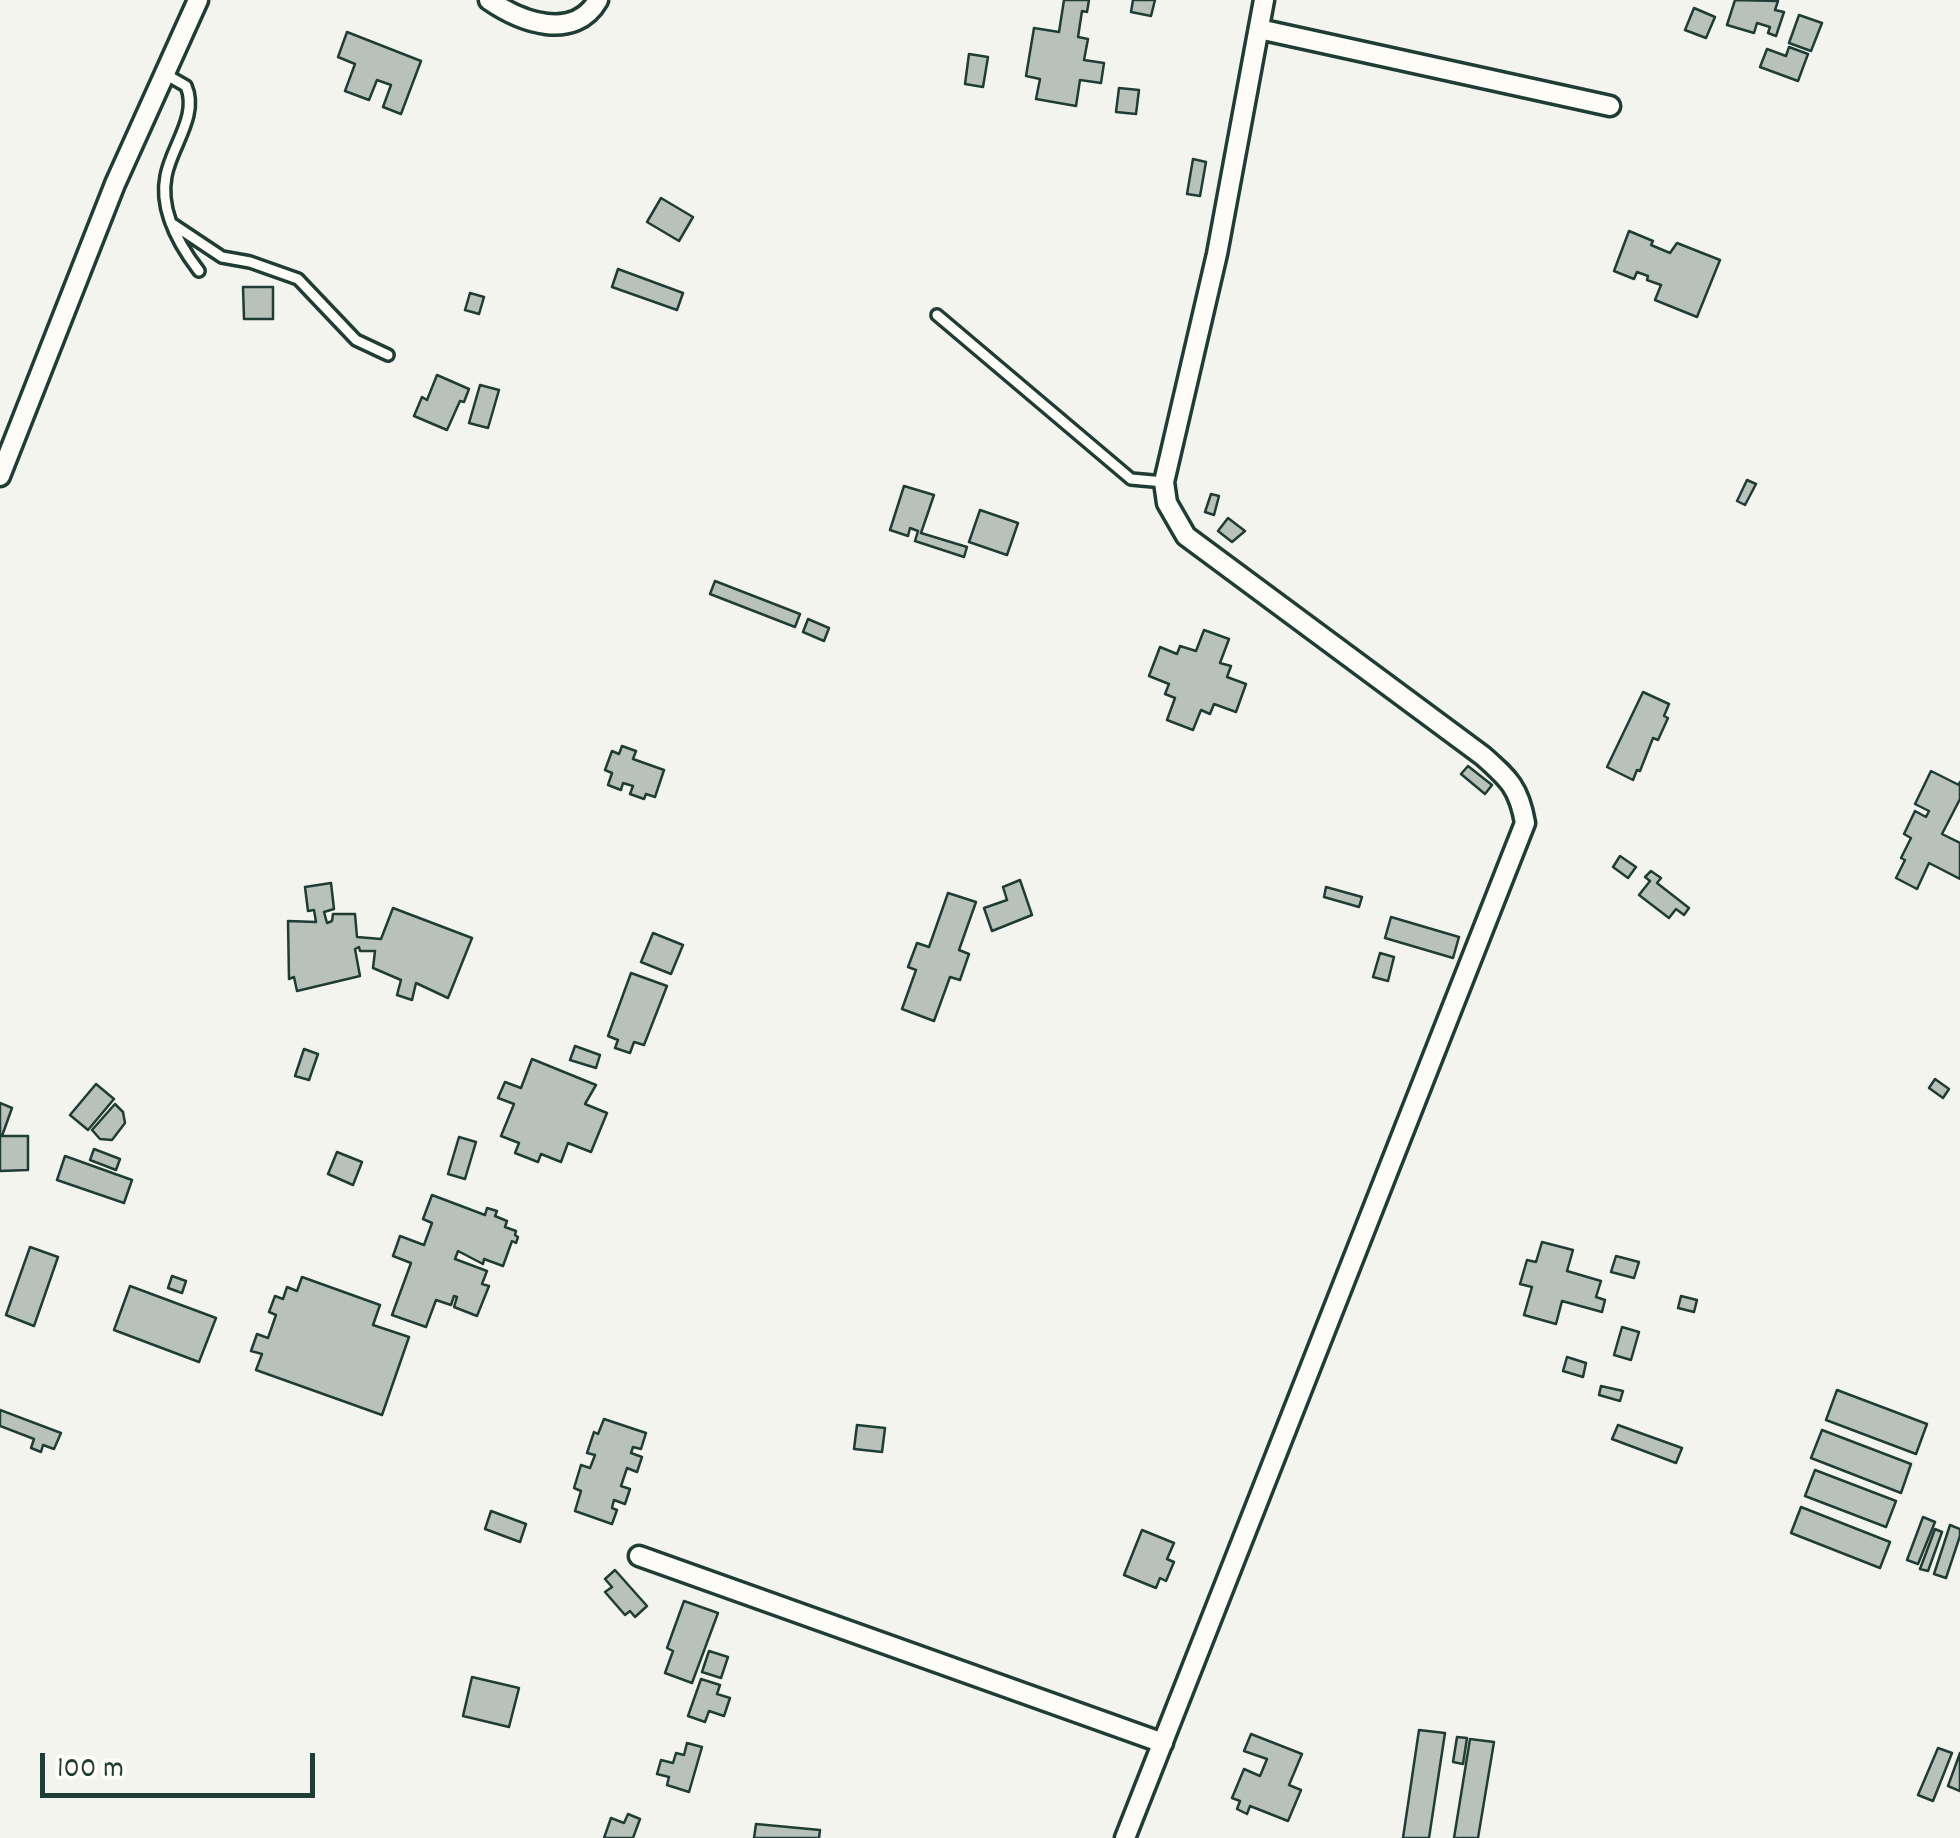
<!DOCTYPE html>
<style>
body{margin:0}
#map{position:relative;width:1960px;height:1838px;overflow:hidden;background:#f4f4ef;font-family:Dekko,sans-serif}
canvas{display:block}
.scale{position:absolute;left:40px;top:1753px;width:275px;height:45px;box-sizing:border-box;border:5px solid #1f3d34;border-top:0;padding-left:12px;font-size:30px;line-height:35px;white-space:nowrap;color:#1f3d34;-webkit-text-stroke:8px #fdfcf7;paint-order:stroke}
</style>
<div id="map">
<canvas width="1960" height="1838"></canvas>
<div class="scale">100 m</div>
</div>
<script>
const ctx = document.querySelector('canvas').getContext('2d');
ctx.lineJoin = 'round';
function paint(path, color) { ctx.fillStyle = color; ctx.fill(path, 'evenodd'); }
function stroke(path, color, width, dash) { ctx.strokeStyle = color; ctx.lineWidth = width; ctx.lineCap = dash ? 'butt' : 'round'; ctx.setLineDash(dash || []); ctx.stroke(path); }
const building = new Path2D(`
 M1064,0H1089L1087,12L1082,11L1078,37L1088,39L1084,60L1104,63L1101,83L1080,80L1076,106L1036,99L1040,79L1026,76L1034,28L1059,32Z
 M1133,0H1155L1151,16L1131,12Z
 M1735,0L1778,1L1775,10L1784,12L1776,36L1768,33L1770,27L1757,23L1754,33L1727,25Z
 M1694,8L1715,17L1706,38L1685,30Z
 M1799,15L1822,23L1811,51L1789,43Z
 M347,32L421,61L401,114L383,107L391,85L377,80L369,100L345,91L355,64L338,57Z
 M1789,47L1808,54L1798,81L1760,67L1767,49L1786,56Z
 M969,54L988,57L983,87L965,84Z
 M1119,88L1139,90L1136,114L1116,112Z
 M1193,159L1206,162L1200,196L1187,194Z
 M661,198L693,217L679,241L647,222Z
 M1629,231L1653,241L1651,245L1670,253L1677,243L1720,260L1697,317L1655,300L1661,285L1647,280L1648,276L1637,272L1634,279L1614,271Z
 M618,269L683,293L677,310L612,287Z
 M243,287H273V319H244Z
 M470,293L484,297L479,314L465,310Z
 M437,375L469,389L464,402L460,401L447,430L414,416L422,397L427,400Z
 M480,385L499,390L488,428L469,423Z
 M1747,480L1756,484L1745,505L1737,501Z
 M904,486L934,495L921,533L967,547L964,557L915,541L918,531L910,528L908,536L890,530Z
 M1211,494L1219,496L1214,515L1205,512Z
 M980,510L1018,523L1007,555L969,542Z
 M1228,518L1245,531L1232,542L1218,531Z
 M715,581L800,614L795,627L710,594Z
 M808,619L829,628L824,641L803,632Z
 M1204,630L1229,639L1220,663L1231,666L1227,677L1246,684L1236,712L1214,704L1210,714L1201,710L1193,730L1167,720L1175,698L1165,694L1169,684L1149,676L1160,647L1177,654L1180,646L1196,651Z
 M1643,692L1669,704L1664,716L1668,718L1658,740L1653,738L1640,771L1637,770L1633,780L1607,767Z
 M622,746L636,751L633,759L664,770L655,797L646,794L644,799L630,794L633,786L623,783L621,790L608,785L612,773L605,770L612,751L619,754Z
 M1468,766L1492,785L1485,794L1461,774Z
 M1931,771L1959,785L1960,782V799L1942,834L1960,843V879L1929,863L1917,889L1896,878L1905,860L1901,858L1911,838L1904,834L1915,811L1926,817L1929,811L1915,804Z
 M1620,856L1636,867L1628,878L1613,867Z
 M1651,871L1661,878L1657,883L1689,908L1684,915L1676,909L1669,918L1639,895L1650,881L1645,877Z
 M1020,880L1032,915L992,931L984,908L1007,900L1003,887Z
 M331,883L334,909L324,912L327,923L332,921L333,914H355L357,937L381,939L393,908L472,938L448,998L416,983L412,1000L397,995L401,980L373,968L375,951H360L359,947L355,949L360,976L297,991L294,977L289,979L288,921L316,922L314,910L308,911L305,887Z
 M1326,887L1362,897L1359,907L1324,897Z
 M948,893L976,902L959,950L969,954L960,980L950,977L934,1021L902,1009L916,970L908,967L917,943L929,947Z
 M1391,917L1459,937L1453,958L1385,938Z
 M653,933L683,945L671,974L641,962Z
 M1380,953L1394,957L1388,981L1373,977Z
 M631,973L667,986L644,1045L634,1042L630,1053L615,1048L618,1040L608,1036Z
 M575,1046L600,1055L596,1068L570,1060Z
 M304,1049L318,1054L309,1080L295,1076Z
 M532,1059L596,1085L585,1104L607,1113L591,1152L568,1143L561,1162L541,1154L538,1162L515,1153L519,1143L501,1136L514,1104L498,1098L505,1082L521,1088Z
 M1935,1079L1949,1089L1943,1098L1929,1088Z
 M96,1084L114,1099L88,1130L70,1115Z
 M0,1103L12,1108L2,1136L0,1135Z
 M115,1104L123,1112L125,1123L112,1140L100,1139L92,1130Z
 M0,1136H28V1170L0,1171Z
 M459,1137L476,1142L465,1179L448,1174Z
 M94,1149L120,1159L116,1170L90,1160Z
 M337,1152L362,1162L353,1185L328,1174Z
 M65,1156L132,1180L124,1203L57,1180Z
 M432,1195L485,1215L487,1208L497,1211L495,1216L507,1221L505,1227L516,1231L515,1235L518,1237L516,1243L512,1241L503,1266L484,1259L483,1264L458,1251L455,1259L487,1271L482,1284L489,1286L477,1316L454,1307L457,1297L454,1296L451,1305L436,1300L426,1327L392,1315L411,1263L393,1256L400,1236L424,1245L432,1223L423,1219Z
 M1542,1242L1573,1250L1567,1271L1601,1281L1596,1297L1605,1300L1602,1312L1562,1301L1556,1324L1524,1315L1532,1287L1520,1284L1527,1260L1536,1262Z
 M30,1247L58,1257L34,1326L6,1315Z
 M1616,1256L1639,1262L1634,1278L1611,1272Z
 M172,1276L186,1281L182,1293L168,1288Z
 M302,1277L380,1305L373,1325L409,1337L382,1415L256,1370L262,1354L251,1351L257,1334L268,1338L276,1315L269,1312L275,1296L283,1299L287,1287L297,1291Z
 M130,1286L216,1318L199,1362L114,1330Z
 M1681,1296L1697,1300L1694,1312L1678,1308Z
 M1622,1327L1639,1332L1631,1360L1614,1355Z
 M1567,1357L1586,1363L1583,1377L1563,1371Z
 M1601,1386L1623,1391L1620,1401L1599,1395Z
 M1837,1390L1927,1424L1916,1454L1826,1420Z
 M0,1410L61,1433L54,1449L43,1445L41,1452L31,1448L34,1439L0,1426Z
 M604,1419L646,1433L641,1449L633,1447L631,1453L642,1457L637,1472L627,1468L621,1486L630,1489L625,1504L614,1500L612,1508L617,1510L612,1524L575,1511L581,1491L574,1488L581,1465L590,1468L595,1455L587,1453L594,1432L598,1434Z
 M857,1425L885,1428L882,1452L854,1449Z
 M1618,1425L1682,1448L1676,1463L1612,1439Z
 M1822,1430L1911,1464L1901,1493L1811,1458Z
 M1815,1470L1896,1501L1886,1527L1805,1496Z
 M1801,1507L1890,1542L1880,1568L1791,1533Z
 M491,1511L526,1524L520,1542L485,1529Z
 M1923,1517L1935,1522L1918,1564L1907,1560Z
 M1950,1525L1960,1529V1536L1946,1578L1934,1574Z
 M1935,1529L1942,1532L1928,1571L1920,1569Z
 M1142,1530L1174,1543L1167,1559L1174,1562L1166,1581L1160,1578L1156,1588L1124,1575Z
 M615,1570L647,1606L635,1617L630,1611L625,1615L605,1592L612,1587L605,1579Z
 M684,1601L718,1613L692,1683L665,1673L673,1651L667,1648Z
 M709,1651L728,1657L721,1678L702,1672Z
 M472,1677L519,1688L509,1727L463,1716Z
 M701,1679L720,1685L717,1694L730,1698L724,1716L709,1711L705,1722L688,1716Z
 M1419,1730L1445,1733L1429,1838H1403Z
 M1251,1734L1302,1754L1289,1785L1301,1790L1288,1821L1250,1806L1247,1814L1237,1809L1240,1801L1232,1798L1244,1769L1260,1776L1267,1759L1244,1751Z
 M1457,1737L1467,1738L1463,1764L1453,1762Z
 M1470,1739L1494,1742L1478,1838H1454Z
 M687,1743L702,1747L689,1792L667,1785L669,1777L657,1774L661,1760L673,1763L676,1753L684,1755Z
 M1938,1748L1952,1753L1933,1801L1918,1795Z
 M1960,1753V1791L1948,1786Z
 M628,1814L640,1819L633,1838H604L611,1818L624,1823Z
 M756,1824L820,1830L819,1838H754Z`);
paint(building, '#b9c1bb');
stroke(building, '#1f3d34', 2.5);
const lane = new Path2D(`
 M165,74L186,86C199,116 171,147 166,176C159,211 179,245 199,271
 M171,223L222,257L250,262L298,279L356,340L388,355
 M937,315L1131,479L1164,482`);
const street = new Path2D(`
 M489,0C521,22 574,42 598,0
 M1259,29L1610,106
 M0,476L115,184L198,0
 M639,1556L1163,1743
 M1125,1838L1525,823C1519,788 1509,779 1483,756L1186,536L1167,503L1164,482L1217,254L1264,0`);
stroke(lane, '#1f3d34', 16);
stroke(street, '#1f3d34', 25);
stroke(lane, '#fdfcf7', 9);
stroke(street, '#fdfcf7', 18);
</script>
